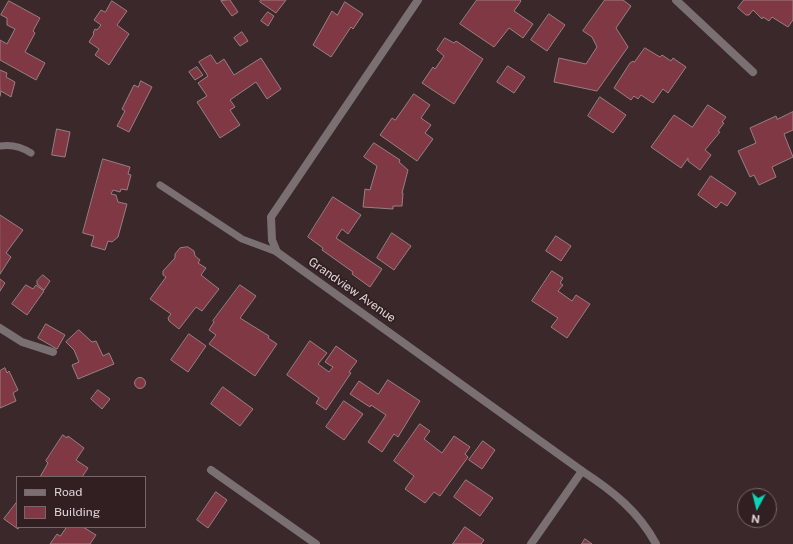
<!DOCTYPE html>
<style>
body{margin:0}
#map{position:relative;width:793px;height:544px;overflow:hidden;background:#3b282a;font-family:"Public Sans",sans-serif}
canvas{display:block}
.legend{position:absolute;left:16px;top:476px;width:130px;height:52px;box-sizing:border-box;background:#311f21;border:1px solid #776769;margin:0;padding:5px 7px;list-style:none;font-size:12px;color:#e1d4d6}
.legend li{display:flex;align-items:center;gap:8px;height:20px}
.legend b{width:20px;border:1px solid #776769}
.north{position:absolute;left:737px;top:488px;width:40px;height:40px;box-sizing:border-box;background:#311f21;border:1px solid #776769;border-radius:50%;rotate:187deg;font-size:11px;font-weight:700;line-height:16px;text-align:center;color:#e1d4d6}
.north::after{content:'';display:block;margin:auto;width:14px;height:18px;background:#0ad5b5;clip-path:polygon(50% 0,100% 100%,50% 72%,0 100%)}
</style>
<div id="map">
<canvas width="793" height="544"></canvas>
<ul class="legend">
<li><b style="height:5px;background:#7a7071"></b>Road</li>
<li><b style="height:11px;background:#813845"></b>Building</li>
</ul>
<div class="north">N</div>
</div>
<script>
const ctx = document.querySelector('canvas').getContext('2d');
ctx.lineJoin = 'round';
function paint(path, color) { ctx.fillStyle = color; ctx.fill(path, 'evenodd'); }
function stroke(path, color, width, dash) { ctx.strokeStyle = color; ctx.lineWidth = width; ctx.lineCap = dash ? 'butt' : 'round'; ctx.setLineDash(dash || []); ctx.stroke(path); }
function drawText(font, color, halo, rows, align = 'center') {
  ctx.font = font + ' "Public Sans",sans-serif'; ctx.lineWidth = 3.5; ctx.setLineDash([]); ctx.textBaseline = 'middle'; ctx.strokeStyle = halo; ctx.fillStyle = color; for (const [text, x, y, turn = 0] of rows) {
    ctx.save(); ctx.translate(x, y); ctx.rotate((+turn || 0) * Math.PI / 180); ctx.textAlign = isNaN(turn) ? turn : align; if (halo) ctx.strokeText(text, 0, 0); ctx.fillText(text, 0, 0); ctx.restore();
  }
}
const building = new Path2D(`
 M230,0L238,12L232,16L221,1Z
 M261,0H286L276,13L260,2Z
 M477,0H520L521,1L514,11L533,24L523,38L509,28L494,47L460,24Z
 M605,0H623L631,6L616,28L628,47L597,91L554,82L559,58L586,64L597,47L592,37L583,31Z
 M744,0H793V20L788,27L772,17L769,21L763,17L762,19L753,10L749,15H746L738,8Z
 M9,1L40,18L33,31L35,33L25,52L45,63L36,80L0,60V40L7,44L15,29L7,25V18L1,15Z
 M112,1L127,11L117,25L129,34L109,65L95,55L99,49L89,42L94,34L93,33L95,29L97,30L101,25L94,20L101,10L105,12Z
 M345,2L363,14L353,29L351,27L331,57L313,45L332,11L337,15Z
 M268,12L274,16L268,26L261,21Z
 M549,14L565,25L547,51L531,40Z
 M242,32L248,41L240,46L234,38Z
 M445,38L454,43L456,41L483,59L454,104L422,83L433,67L435,69L444,56L437,50Z
 M645,48L660,57L662,55L671,61L673,58L686,67L668,93L663,89L653,103L641,95L638,99L634,96L631,100L614,88L630,63L633,61L634,62Z
 M211,55L217,64L224,59L234,75L261,58L281,89L267,99L256,82L230,100L235,107L230,110L240,125L220,138L197,102L207,96L198,83L208,76L199,62Z
 M508,66L525,77L514,93L497,82Z
 M197,67L203,75L195,80L189,72Z
 M0,70L7,73L6,77L15,82L11,97L1,91L0,96Z
 M141,81L152,87L129,132L117,126L125,111L122,109L134,85L138,87Z
 M414,94L430,105L421,118L431,125L425,133L433,139L417,161L380,135L392,118L395,120Z
 M600,97L626,115L613,133L588,116Z
 M708,105L726,117L722,122L724,123L718,131L720,132L705,150L711,155L700,170L688,161V158L681,168L651,147L674,115L692,127Z
 M793,112V130L784,134L793,157L772,167L776,177L759,185L754,175L750,177L738,151L756,143L750,128L776,116L777,119Z
 M57,129L70,132L65,157L52,155Z
 M374,143L400,160L399,162L408,170L402,193H403L402,206H393V209L363,207L365,189L370,190L377,166L364,157Z
 M103,159L130,167L128,174L131,175L127,190L121,189L120,192L113,190L111,194L116,195L118,202L127,204L118,237L112,242L108,241L105,250L91,246L94,236L83,233Z
 M711,176L736,193L727,206L721,202L716,208L698,195Z
 M333,197L361,215L348,234L342,229L336,238L382,269L370,287L352,274L353,272L322,250L323,248L308,237Z
 M0,215L23,230L6,253L11,257L0,274Z
 M392,233L411,246L394,270L377,258Z
 M556,236L571,246L561,261L546,251Z
 M188,247L194,251L195,256L200,260L198,263L206,268L201,275L219,289L202,311L196,307L179,329L169,321L168,318L171,314L150,299L166,277L163,275V271L175,258V254L180,248Z
 M552,271L563,278L560,283L563,285L558,291L572,301L576,295L590,304L567,338L551,327L558,318L532,301Z
 M43,275L50,281L44,290L37,284V281Z
 M0,279L5,283L0,291Z
 M26,285L33,289L36,285L44,291L27,315L12,304Z
 M240,285L256,296L240,318L269,336L268,338L277,344L255,376L209,344L216,335L209,330L214,322L213,321Z
 M46,324L65,335L57,349L38,338Z
 M79,330L92,342L96,341L103,356L109,353L114,364L78,379L72,365L79,362L74,350L66,342Z
 M189,334L206,346L188,372L171,360Z
 M310,341L327,353L318,364L329,372L333,367L325,362L336,346L357,361L349,372L351,373L326,410L316,403L319,398L287,375Z
 M5,368L7,373L9,371L18,390L13,393L16,401L0,408V371Z
 M134.5 383a5.5 5.5 0 1 1 11 0a5.5 5.5 0 1 1-11 0Z
 M388,380L420,401L398,437L394,434L382,452L368,442L386,415L371,405L370,407L350,394L359,381L378,394Z
 M223,387L253,409L240,426L211,404Z
 M98,390L110,399L102,409L91,399Z
 M344,401L363,414L344,440L326,427Z
 M420,424L430,431L424,439L442,453L454,436L470,447L465,454L468,457L440,496L434,492L425,503L405,489L414,476L394,461Z
 M63,435L67,438L68,436L84,448L76,460L88,468L82,477H40L48,463L46,461Z
 M483,441L495,450L482,469L469,460Z
 M466,480L493,498L480,516L454,497Z
 M216,492L227,500L208,528L197,520Z
 M17,502V527H19L18,529L4,519Z
 M67,527H83L96,535L90,544H50L57,534L60,536Z
 M465,527L484,540L481,544H453Z
 M585,539L592,544H582Z`);
paint(building, '#813845');
stroke(building, '#978082', 1);
stroke(new Path2D(`
 M0,146C12,144 22,147 31,153
 M160,185L242,239L277,252`), '#7a7071', 7);
stroke(new Path2D(`
 M418,0L271,217L272,240L277,252L582,471
 M676,0L753,72
 M0,328L22,342L53,352
 M211,470L316,544`), '#7a7071', 8);
stroke(new Path2D(`
 M531,544L582,471C613,491 639,512 656,544`), '#7a7071', 8);
drawText('12px', '#e1d4d6', '#311f21', [
 ["Grandview Avenue",352,290,35]
]);
</script>
